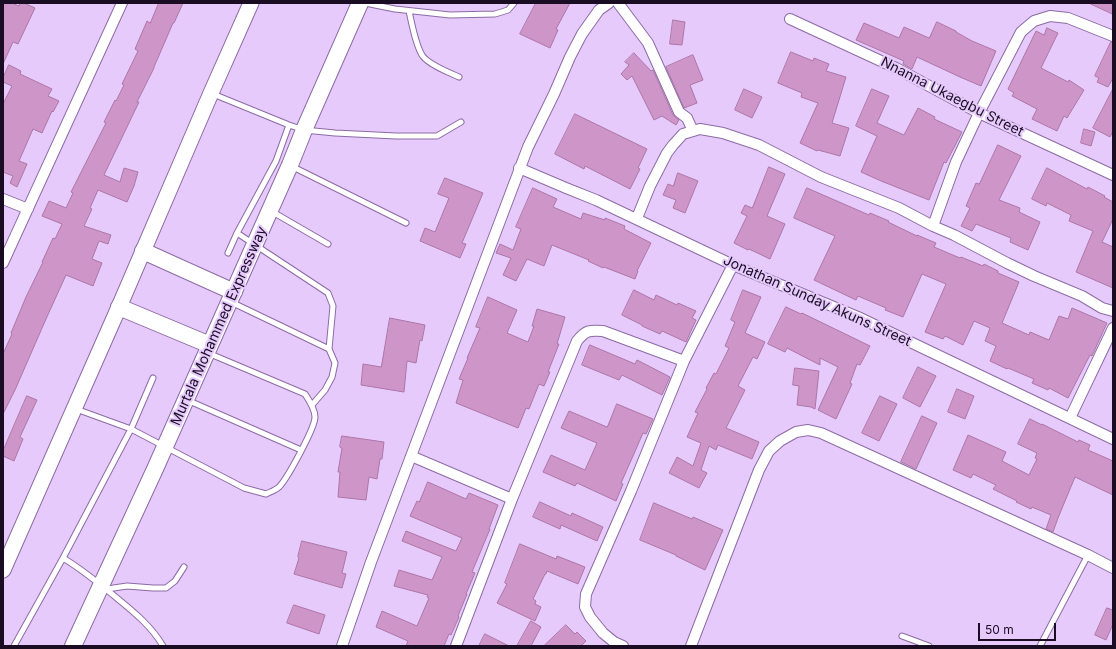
<!DOCTYPE html>
<style>
body{margin:0}
#map{position:relative;width:1116px;height:649px;overflow:hidden;background:#e6cafc;font-family:Inter,sans-serif}
canvas{display:block}
.frame{position:absolute;inset:0;border:4px solid #1a0d23;pointer-events:none}
.scale{position:absolute;left:978px;top:623px;width:78px;height:18px;box-sizing:border-box;border:2px solid #1a0d23;border-top:0;padding-left:5px;font-size:12px;line-height:14px;white-space:nowrap;color:#1a0d23;-webkit-text-stroke:3px #e6cafc;paint-order:stroke}
</style>
<div id="map">
<canvas width="1116" height="649"></canvas>
<div class="frame"></div>
<div class="scale">50 m</div>
</div>
<script>
const ctx = document.querySelector('canvas').getContext('2d');
ctx.lineJoin = 'round';
function paint(path, color) { ctx.fillStyle = color; ctx.fill(path, 'evenodd'); }
function stroke(path, color, width, dash) { ctx.strokeStyle = color; ctx.lineWidth = width; ctx.lineCap = dash ? 'butt' : 'round'; ctx.setLineDash(dash || []); ctx.stroke(path); }
function drawText(font, color, halo, rows, align = 'center') {
  ctx.font = font + ' Inter,sans-serif'; ctx.lineWidth = 4; ctx.setLineDash([]); ctx.textBaseline = 'middle'; ctx.strokeStyle = halo; ctx.fillStyle = color; for (const [text, x, y, turn = 0] of rows) {
    ctx.save(); ctx.translate(x, y); ctx.rotate((+turn || 0) * Math.PI / 180); ctx.textAlign = isNaN(turn) ? turn : align; if (halo) ctx.strokeText(text, 0, 0); ctx.fillText(text, 0, 0); ctx.restore();
  }
}
const building = new Path2D(`
 M3,3H12L19,6L20,3H24L35,8L18,44L13,42L3,64Z
 M159,3H183L174,23H173L154,67V68L137,102H139L104,175L120,182L124,168L138,172L134,186L127,202L98,190L90,208L92,209L84,226L111,235L108,244L99,241L92,259L102,263L93,286L66,275L46,319L15,390L3,414V354L12,334L11,333L26,297L43,262H42L53,238L55,239L62,224L42,216L49,201L66,208L73,193L71,192L106,123L104,122L115,100L116,101L124,85L122,84L138,51L135,49L147,21L150,23Z
 M536,3H570L556,29L558,30L550,48L520,34Z
 M1089,3H1113V14Z
 M673,20L685,22L682,45L670,44Z
 M937,22L956,31V32L972,41L996,51L981,86L960,77L917,57L912,69L903,64L904,61L856,40L864,23L899,38L904,27L929,38Z
 M1047,28L1058,33L1041,68L1068,82L1069,80L1084,90L1067,118L1064,116L1057,131L1032,119L1037,109L1012,96L1014,93L1008,89L1036,31L1044,35Z
 M1111,42H1113V78L1108,87L1097,82L1099,78L1095,76Z
 M791,52L813,61L814,58L829,64L826,71L846,77L832,123L849,128L840,156L818,150L817,151L800,143L818,103L801,97L802,93L778,83Z
 M634,53L651,71L653,70L673,115L679,120L676,125L662,116L654,120L632,76L627,80L621,74L629,65L625,62Z
 M693,55L703,80L690,85L697,103L684,108L666,67Z
 M9,65L21,71L20,74L52,89L48,96L59,101L53,112L52,111L42,133L33,129L19,161L27,164L17,187L10,183L13,176L3,172V104L12,86L3,82V78Z
 M744,89L762,97L752,118L735,110Z
 M872,89L889,96L877,123L904,135L918,108L935,117L934,119L962,132L946,163L944,162L929,200L881,181L861,172L877,136L856,126Z
 M1113,89V131L1110,137L1093,128Z
 M575,114L647,149L638,168L640,169L630,189L585,166L584,169L555,154Z
 M1084,129L1095,132L1091,146L1081,143Z
 M998,145L1021,156L999,200L1020,208L1019,212L1040,222L1028,250L1010,242L1011,238L976,224L972,231L961,226L970,208L966,206L976,183L979,184Z
 M769,167L785,174L767,216L785,224L770,259L749,249L748,250L734,243L747,216L741,213L745,205L752,208Z
 M1047,168L1087,189L1088,187L1105,196L1104,197L1113,202V219L1102,242L1113,247V288L1076,272L1093,231L1069,221L1071,215L1047,203L1046,206L1032,199Z
 M678,173L698,181L685,213L673,208L676,200L663,195L668,184L673,186Z
 M445,178L483,193L462,243L466,244L460,258L420,241L425,228L435,232L449,198L438,194Z
 M533,188L557,199L553,207L581,219L583,213L605,220V218L625,226L624,229L651,243L637,271H638L635,279L604,267L603,268L588,261L589,260L552,245L544,266L527,259L516,281L503,275L511,258L496,253L500,244L513,250L521,229L516,227Z
 M807,188L869,215L870,213L889,221L888,222L917,236V235L936,243L934,247L960,258L961,257L983,266L984,264L998,271V273L1019,282L1002,323L1029,335L1030,332L1049,340L1059,316L1068,319L1072,308L1107,323L1092,356L1090,355L1068,398L1049,388L1048,390L1032,383L1034,379L1008,368L1007,369L990,361L996,346L985,341L990,328L974,321L963,345L945,336L943,339L925,332L946,284L922,274L903,317L885,310L886,308L858,296L856,300L814,280L835,236L794,218Z
 M634,290L654,300L656,295L677,305L678,303L696,311L692,318L696,320L686,342L662,331L660,334L642,326V325L622,315Z
 M743,290L761,297L745,333L765,342L757,359L753,357L738,386L745,390L726,428L759,442L752,459L718,445L716,450L709,446L701,470L707,473L699,488L669,473L677,457L693,466L701,443L687,437L698,413L695,412L707,389L706,388L714,373L716,374L729,348L725,346L735,322L731,320Z
 M488,297L517,310L507,333L528,342L534,326H532L537,309L565,317L557,344H559L548,372H550L544,386L539,384L529,409L526,408L518,428L456,403L463,380L459,379L468,358H467L480,328L476,327Z
 M786,307L801,314L802,313L870,346L860,365L857,364L850,383L852,384L836,419L818,410L838,367L820,358V365L787,348L785,352L768,344Z
 M390,318L425,325L422,341L420,340L416,363L407,361L404,392L361,385L363,364L381,367Z
 M590,345L635,364L637,360L670,377L662,395L622,375L619,380L582,365Z
 M918,367L936,376L920,407L903,398Z
 M795,368L819,371L815,409L811,407L797,405L799,386L793,385Z
 M957,389L974,396L965,419L948,412Z
 M27,396L37,400L20,437L23,439L14,461L3,456V451Z
 M880,396L897,404L879,441L862,433Z
 M617,404L653,419L646,434L643,433L633,456L621,483L623,484L616,501L577,483L575,486L543,472L551,455L585,470L597,443L561,428L569,411L607,427Z
 M922,416L937,423L916,469L901,462Z
 M1030,419L1042,425V424L1078,442L1079,440L1090,445L1088,450L1113,461V495L1075,477L1058,518L1053,532L1046,529L1051,515L1032,507L1031,509L1016,502L1017,501L993,489L996,485L973,474L971,478L953,470L968,435L1006,452L1002,461L1029,475L1037,459L1035,458L1037,453L1018,444Z
 M342,436L384,442L382,459H380L377,479L369,477L366,500L338,497L340,472H338L342,448L340,447Z
 M428,482L466,499L469,493L498,505L489,529H490L472,572L475,573L466,594H467L458,616L459,617L451,635L449,634L444,646H406L408,641L376,627L382,611L417,626L429,598L427,597L428,595L394,586L399,570L432,580L442,557L402,541L406,531L456,551L462,538L410,516L417,501L419,502Z
 M540,502L571,516L572,513L603,527L597,541L561,525L560,529L533,517Z
 M654,503L692,519L693,517L723,530L705,570L676,556V555L640,540Z
 M302,541L347,552L342,573L346,574L342,588L294,574L299,558L298,557Z
 M520,544L556,559L557,556L585,567L578,584L547,571L546,574H545L533,599L536,601L535,604L541,607L535,621L497,603L507,584L505,583Z
 M294,605L325,615L319,634L287,623Z
 M1107,608L1113,610V624L1106,640L1095,635Z
 M531,621L541,627L531,646H517Z
 M566,625L575,634L577,632L586,641L581,646H544Z
 M485,634L509,646H479Z`);
paint(building, '#ce96c8');
stroke(building, '#ac76a6', 1);
const service = new Path2D(`
 M365,3L395,9L450,15L495,14L508,10L514,3
 M409,11C412,24 415,43 422,55C427,64 450,73 459,77
 M213,94L289,125L304,130L335,133L396,136H437L461,122
 M291,166L406,223
 M271,211L328,244
 M237,233L328,293L333,306L329,349L335,363L332,377L325,390L312,405
 M228,253L237,233L276,161L289,125
 M231,302L329,349
 M187,400L301,450
 M76,409L131,429L244,488L266,494C270,492 276,490 279,487C287,479 315,428 315,417C315,410 309,400 305,394L208,353
 M63,558C83,570 100,584 118,599C135,613 152,627 163,646
 M107,589L127,586L153,588H166L175,581L184,567
 M902,636L929,646
 M14,646L63,558L131,429L153,378
 M1040,646L1088,555`);
const minor = new Path2D(`
 M618,3L648,43L679,112L687,118L693,131
 M790,19L896,68L979,113L1113,175
 M519,168L566,188L596,200L733,265L858,317L1113,439
 M3,199L28,209
 M637,218L650,186L667,153L673,145L683,134L700,129L723,133L759,145L821,177L899,208L933,226L954,235L1007,263L1034,276L1082,296L1102,308L1113,311
 M933,226L956,162L979,113L1021,32L1034,21L1050,16L1068,18L1113,36
 M3,263L122,3
 M1070,418L1113,328
 M411,456L512,499
 M342,646L371,562L528,147L554,94L570,57L582,34L599,10L609,3
 M456,646L512,499L577,341C586,330 589,330 603,331L684,361L733,265
 M623,646L614,642L603,633L590,617L585,607L586,594L631,491L684,361
 M691,646L759,470L769,451L780,441L796,432L808,430L821,433L1088,555L1113,568`);
const secondary = new Path2D(`
 M3,570L119,307L211,93L251,3`);
const primary = new Path2D(`
 M143,251L234,292
 M119,307L210,345
 M73,646L155,469L290,165L304,130L360,3`);
stroke(service, '#8c6ba5', 7);
stroke(minor, '#8c6ba5', 12);
stroke(secondary, '#8c6ba5', 17);
stroke(primary, '#8c6ba5', 18);
stroke(service, '#fff', 5);
stroke(minor, '#fff', 10);
stroke(secondary, '#fff', 15);
stroke(primary, '#fff', 16);
drawText('14px', '#1a0d23', '#e6cafc', [
 ["Nnanna Ukaegbu Street",952,97,27],
 ["Jonathan Sunday Akuns Street",817,301,24],
 ["Murtala Mohammed Expressway",219,326,-66]
]);
</script>
